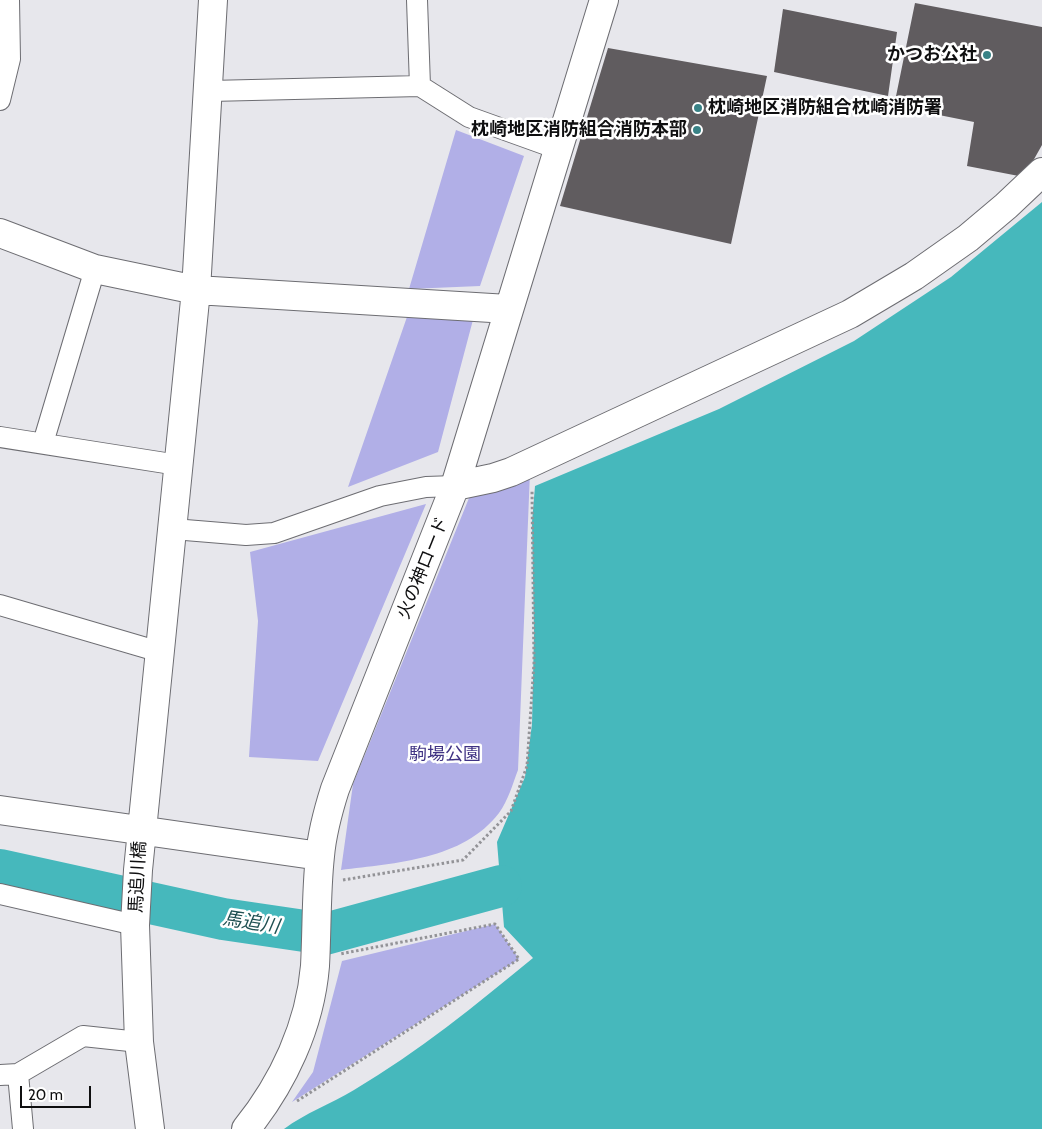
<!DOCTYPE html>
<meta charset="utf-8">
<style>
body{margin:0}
#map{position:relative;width:1042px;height:1129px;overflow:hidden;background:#e7e7ec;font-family:Cabin,sans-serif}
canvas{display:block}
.scale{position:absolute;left:20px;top:1086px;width:71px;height:22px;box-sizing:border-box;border:2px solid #0f0f10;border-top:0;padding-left:6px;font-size:15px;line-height:18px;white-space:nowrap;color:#0f0f10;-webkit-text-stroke:4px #fff;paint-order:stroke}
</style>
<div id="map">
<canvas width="1042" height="1129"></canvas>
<div class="scale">20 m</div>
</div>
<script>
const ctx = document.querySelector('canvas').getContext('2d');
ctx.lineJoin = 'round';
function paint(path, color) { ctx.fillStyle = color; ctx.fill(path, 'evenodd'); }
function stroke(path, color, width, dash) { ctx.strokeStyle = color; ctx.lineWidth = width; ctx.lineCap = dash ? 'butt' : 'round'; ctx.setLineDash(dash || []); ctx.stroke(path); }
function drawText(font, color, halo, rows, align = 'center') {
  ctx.font = font + ' Cabin,"Noto Sans JP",sans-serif'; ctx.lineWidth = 5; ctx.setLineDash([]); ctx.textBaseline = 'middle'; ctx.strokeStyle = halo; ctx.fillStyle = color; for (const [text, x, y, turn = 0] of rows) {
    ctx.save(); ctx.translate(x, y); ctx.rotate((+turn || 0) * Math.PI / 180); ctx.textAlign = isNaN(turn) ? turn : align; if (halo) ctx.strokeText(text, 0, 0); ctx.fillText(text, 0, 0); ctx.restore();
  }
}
paint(new Path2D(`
 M456,130L524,156L480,286L409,289Z
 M408,314L474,316L438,452L348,487Z
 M530,472L518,770C513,783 508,801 499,813C463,860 395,863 341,870L353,784L469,498Z
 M426,504L318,761L249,757L258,621L250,552Z
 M495,924L519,959L292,1102L313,1072L342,961Z`), '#b1afe7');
paint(new Path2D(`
 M1042,202V1129H284C305,1113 331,1104 354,1090C418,1052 476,1005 533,958L504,927L497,842L525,777L532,724L534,633L532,522L535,486L719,409L854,341L951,277Z`), '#46b8bc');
stroke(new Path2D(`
 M0,870L223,919L325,934L501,886`), '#46b8bc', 42);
paint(new Path2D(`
 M915,3L1042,27V145L1024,177L967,166L974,122L894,106Z
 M783,9L897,32L888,96L774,72Z
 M608,48L767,76L731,244L560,206Z`), '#605c5f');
const street = new Path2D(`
 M420,86L469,117L558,149
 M210,91L420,86L417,0
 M0,100L10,59L9,0
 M0,437L178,465
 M43,443L95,269
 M173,529L246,535L274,533L380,496L426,487L455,486
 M0,605L160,652
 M0,894L135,925
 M18,1074L23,1129
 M0,1075L18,1074L83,1036L139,1042`);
const secondary = new Path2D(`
 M0,233L95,269L196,290L508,309
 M455,486L493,478L511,472L850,314L914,276L968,238L1006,206L1042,172
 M0,810L320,856
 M150,1129L139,1042L135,925L138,870L196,290L213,0
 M246,1129C283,1083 310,1026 315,966C317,930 316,892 320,856C322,833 328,811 335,789L455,486L604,0`);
stroke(street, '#6d6d72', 22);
stroke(secondary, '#6d6d72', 30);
stroke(new Path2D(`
 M343,880L463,860L511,811L527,766L534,663L532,490
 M297,1101L519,959L495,924L340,954`), '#939397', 3, [2.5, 2.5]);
stroke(street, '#fff', 20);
stroke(secondary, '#fff', 28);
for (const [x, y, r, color] of [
 [987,55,5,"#398286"],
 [698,108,5,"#398286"],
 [697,130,5,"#398286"]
]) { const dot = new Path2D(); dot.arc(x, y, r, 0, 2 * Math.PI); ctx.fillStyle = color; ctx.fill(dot); stroke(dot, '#fff', 2); }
drawText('bold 18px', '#0f0f10', '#fff', [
 ["かつお公社",977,55],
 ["枕崎地区消防組合枕崎消防署",708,108,"left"],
 ["枕崎地区消防組合消防本部",687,130]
], 'right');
drawText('18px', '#0f0f10', '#fff', [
 ["火の神ロード",423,568,-68],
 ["馬追川橋",138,877,-87]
]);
drawText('18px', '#3f3283', '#fff', [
 ["駒場公園",445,755]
]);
drawText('italic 19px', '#205153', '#fff', [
 ["馬追川",251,923,9]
]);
</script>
